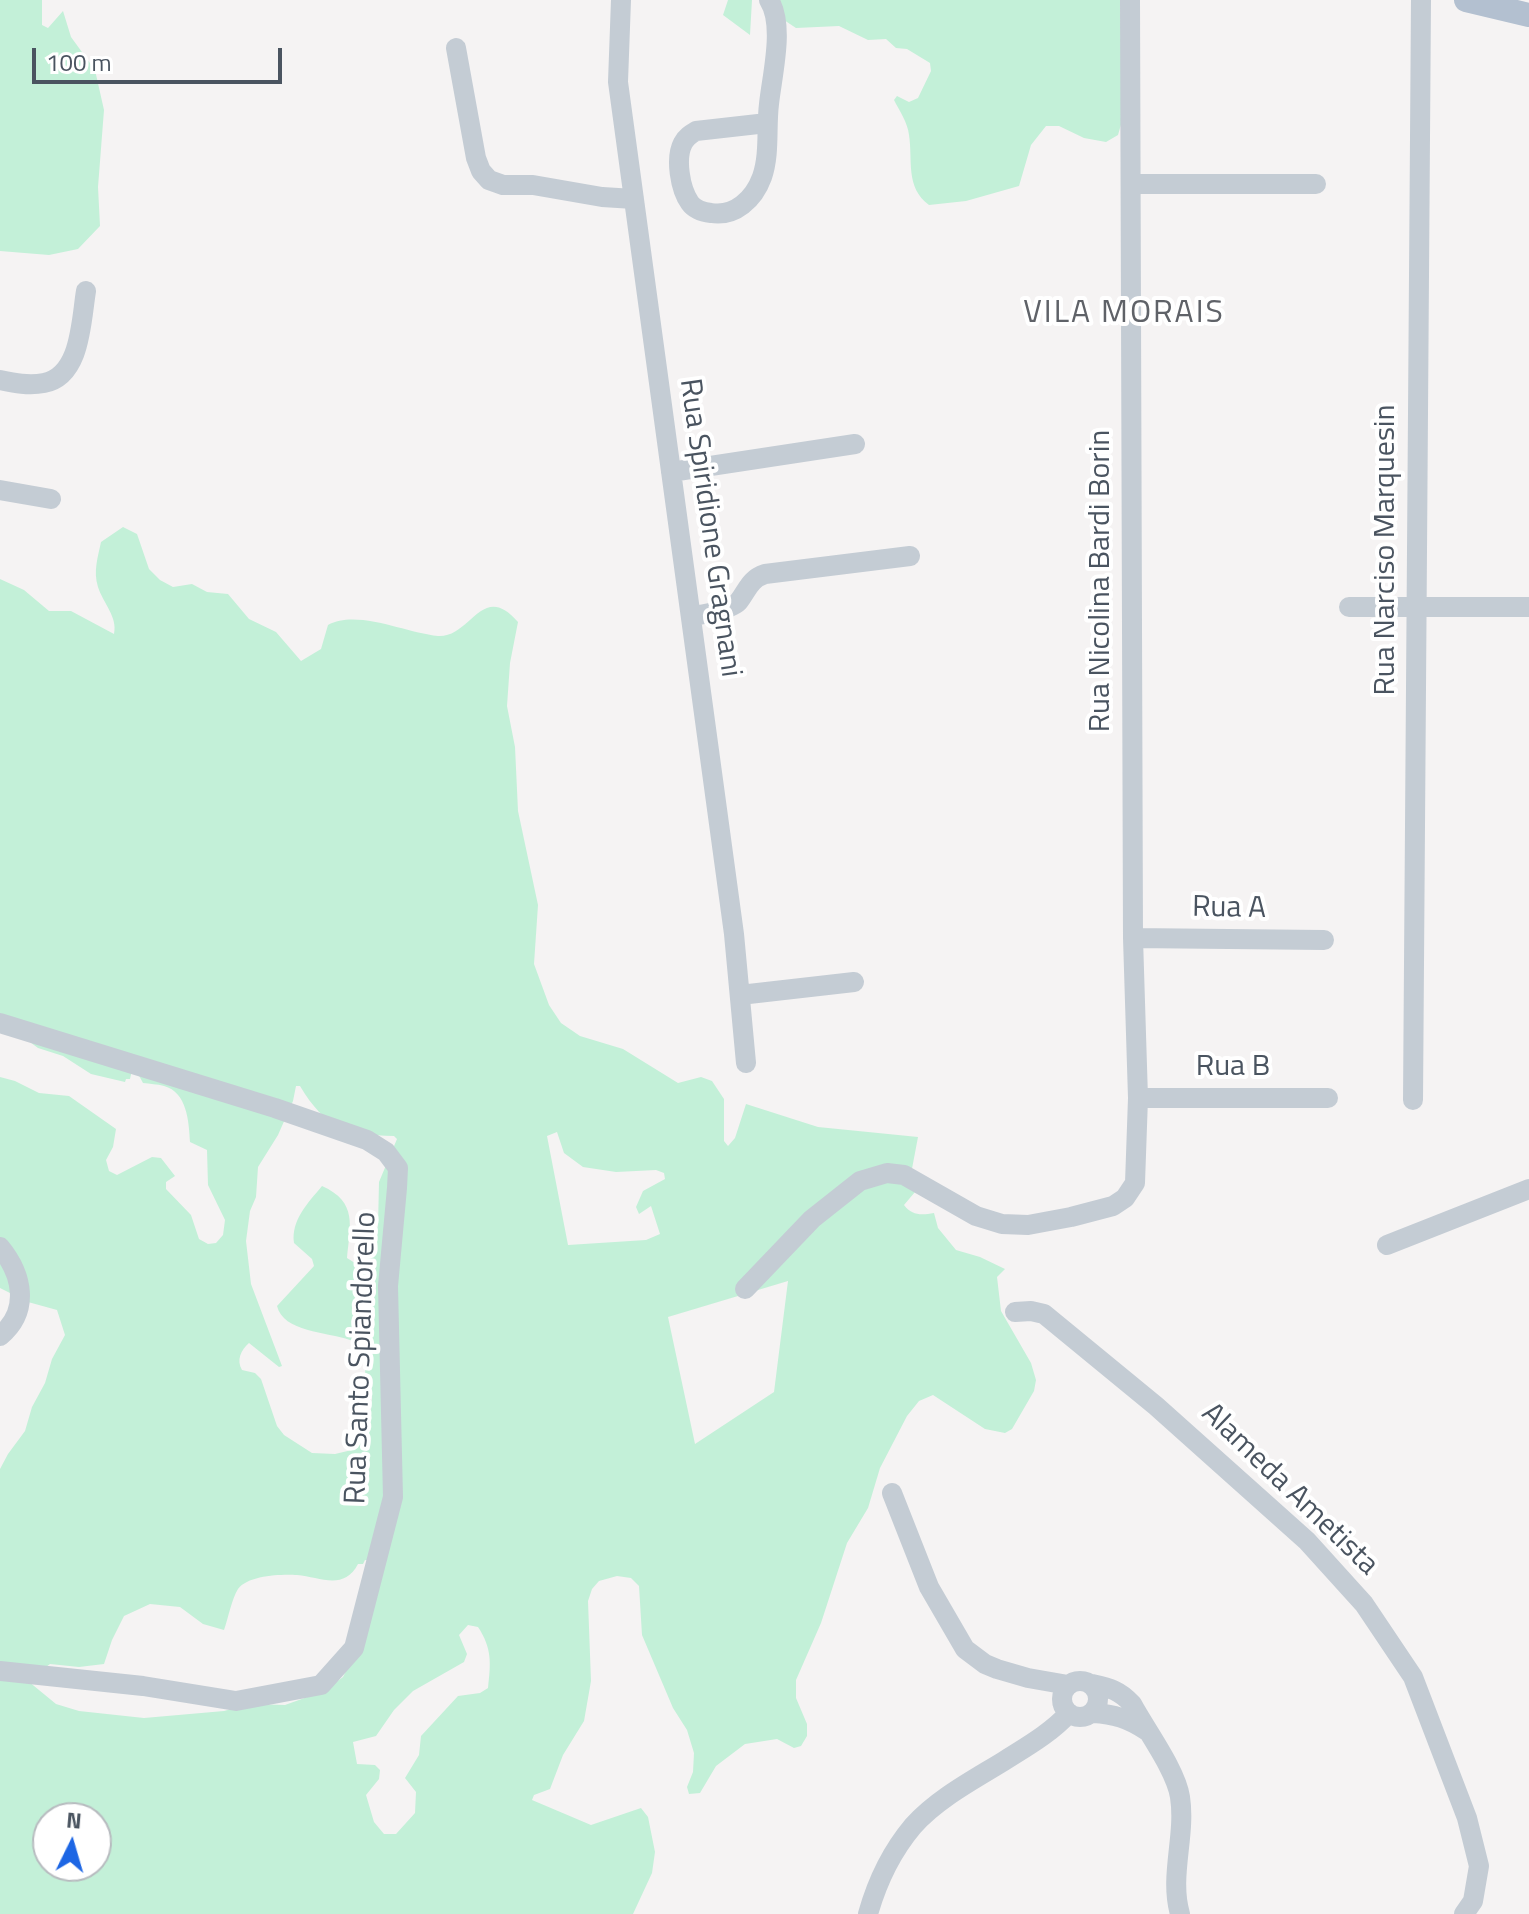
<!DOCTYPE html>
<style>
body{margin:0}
#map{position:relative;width:1529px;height:1914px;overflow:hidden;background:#f5f3f3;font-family:"Titillium Web",sans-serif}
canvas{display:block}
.north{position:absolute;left:32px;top:1802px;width:80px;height:80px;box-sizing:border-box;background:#fff;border:2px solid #b7bbbf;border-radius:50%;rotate:5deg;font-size:22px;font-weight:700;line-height:32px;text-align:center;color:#4a5460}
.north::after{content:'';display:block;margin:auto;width:28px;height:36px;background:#1d66e4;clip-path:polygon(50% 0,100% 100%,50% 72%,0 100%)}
.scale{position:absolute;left:32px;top:48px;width:250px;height:36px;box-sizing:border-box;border:4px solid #4a5460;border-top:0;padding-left:10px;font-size:24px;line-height:28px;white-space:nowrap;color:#4a5460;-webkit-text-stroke:6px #fff;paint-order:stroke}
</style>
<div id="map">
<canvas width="1529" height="1914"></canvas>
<div class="north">N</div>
<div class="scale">100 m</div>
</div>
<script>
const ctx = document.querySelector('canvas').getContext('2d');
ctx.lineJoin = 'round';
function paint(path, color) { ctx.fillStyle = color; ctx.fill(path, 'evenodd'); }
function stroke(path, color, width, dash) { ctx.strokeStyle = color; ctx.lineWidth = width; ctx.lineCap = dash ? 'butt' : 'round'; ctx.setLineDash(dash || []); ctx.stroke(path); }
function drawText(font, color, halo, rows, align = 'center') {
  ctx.font = font + ' "Titillium Web",sans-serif'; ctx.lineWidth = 8; ctx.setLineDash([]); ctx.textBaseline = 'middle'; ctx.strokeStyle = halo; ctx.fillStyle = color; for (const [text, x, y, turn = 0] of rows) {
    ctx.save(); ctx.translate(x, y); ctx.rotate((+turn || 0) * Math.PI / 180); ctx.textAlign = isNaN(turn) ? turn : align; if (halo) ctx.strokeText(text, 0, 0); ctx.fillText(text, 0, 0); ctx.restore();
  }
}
paint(new Path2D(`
 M0,0H42V25L48,28L63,11L71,37L95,70L104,110L98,187L100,226L78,249L49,255L0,251Z
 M728,0H752L750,35L723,15Z
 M770,0H1120L1124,114L1118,135L1106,142L1084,138L1059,126H1046L1031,145L1019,186L966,201L929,205C905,187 913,161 909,135C908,123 899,110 894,100L897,96L909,102L918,98L931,71L930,63L907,49L896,48L886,39L868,40L839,26L796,28L781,18Z
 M123,527L137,534L149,569L160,580L173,587L192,584L207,592L228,594L249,619L276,632L301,661L321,649L328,625C357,609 406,633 438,636C471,638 482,580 518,622L510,663L507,706L515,747L518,811L538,905L534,964L549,1005L561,1023L580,1036L623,1049L678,1083L701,1077L712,1081L724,1099V1141L728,1146L735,1138L746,1104L818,1127L918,1137L911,1174L915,1192L904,1205C912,1216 922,1215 934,1213L938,1228L956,1250L980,1257L1005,1269L997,1277L1001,1311L1031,1363L1036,1380L1034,1391L1012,1429L1005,1433L985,1429L933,1395L919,1401L907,1416L880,1468L868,1508L847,1543L821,1623L796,1680V1698L807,1724V1736L801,1746L794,1748L777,1739L745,1744L716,1766L700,1793L689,1794L687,1787L693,1772L694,1753L687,1730L673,1708L642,1635L639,1586L631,1578L617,1576L599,1581L592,1589L588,1601L591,1681L584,1721L563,1755L550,1789L534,1795L532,1800L591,1825L641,1808L648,1817L655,1852L652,1873L633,1914H0V1469L8,1454L25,1431L32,1407L45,1383L52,1359L65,1335L57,1310L28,1302L0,1288V1077L15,1081L39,1093L69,1096L116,1129L113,1147L106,1160L109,1171L117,1175L152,1157L161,1158L175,1176L166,1182V1189L191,1215L199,1239L208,1244L216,1243L223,1235L225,1220L208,1185L207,1150L190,1142C189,1122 187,1092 164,1086C157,1084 150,1084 143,1083L136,1070H132L130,1079H126L125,1082L91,1074L63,1056L38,1048L15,1031L0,1023V579L24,590L49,611H71L114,634C118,617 103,603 98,587C93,571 98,557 101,542ZM296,1086H300C325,1128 347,1135 394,1136L397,1139L379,1182L378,1226L366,1259L358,1265L347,1258C350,1226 358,1202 322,1186C308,1203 291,1220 294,1243L312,1259L314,1266L277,1306C283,1332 327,1332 350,1340C356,1342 361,1346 366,1350L365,1376L372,1398L369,1434L356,1449L335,1454L312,1453L284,1435L277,1426L261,1379L255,1373L242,1370C236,1360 241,1350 249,1343L279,1367L282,1366L251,1284L246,1241L250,1211L256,1197L258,1167L278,1135L293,1101ZM557,1132L564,1153L583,1167L616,1172L656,1170L664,1173L665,1179L643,1191L636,1207L639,1214L651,1206L660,1234L646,1240L568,1245L547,1136ZM788,1281L774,1392L695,1444L668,1317ZM365,1560L374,1561L356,1651L343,1677L324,1691L285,1705L250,1704L224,1711L144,1718L79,1711L56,1704L28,1681L50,1664L79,1667L104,1664L112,1640L124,1616L150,1604L180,1607L203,1624L224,1630C228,1619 232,1598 238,1589C248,1575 282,1574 297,1575C320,1577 344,1591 358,1564H363ZM468,1625L478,1627C492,1648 491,1663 488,1688L480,1693L458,1696L421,1736L419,1755L405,1778L416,1792L415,1813L396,1834H384L374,1822L366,1795L379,1779L380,1770L375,1765L357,1764L353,1742L376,1736L394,1710L413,1691L464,1662L467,1654L459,1635ZM48,1818H96V1866H48Z`), '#c3f0d8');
stroke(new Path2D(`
 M621,0L618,82L734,934L746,1063
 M456,48L476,158L481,171L489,180L503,185H533L602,197L634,199
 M767,123L696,131C691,134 686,137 683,143C675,158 680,189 690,203C695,210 702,212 711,213C735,217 754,199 762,177C770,154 766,128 769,104C772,75 785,25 769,0
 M1131,184H1316
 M0,380C14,383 29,386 44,383C81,376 81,321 86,291
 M671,472L855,444
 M0,490L51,499
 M1349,607H1529
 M691,616C702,615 733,609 739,601C748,589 750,579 765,574L910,556
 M1133,938L1324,940
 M740,995L854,982
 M0,1023L275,1108L367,1140L386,1152L398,1168L397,1188L388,1286L393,1497L354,1648L321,1685L236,1701L143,1686L0,1671
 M1138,1098H1328
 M1413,1100L1421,0
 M1387,1245L1529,1189
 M0,1247C23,1275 30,1311 0,1336
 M745,1289L812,1219L860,1181L887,1173L904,1175L976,1216L1002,1224L1028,1225L1071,1217L1113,1206L1125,1198L1135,1183L1138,1098L1133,938L1130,0
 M1015,1312L1031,1311L1044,1314L1156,1406L1307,1541L1364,1604L1413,1677L1467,1818L1479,1866L1473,1901L1464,1914
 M892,1493L929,1587L965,1649L985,1664L997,1669L1028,1678L1068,1685
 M1062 1699a18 18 0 1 1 36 0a18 18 0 1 1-36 0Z
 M1092,1684C1110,1688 1119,1690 1132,1704C1146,1730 1176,1770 1180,1797C1186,1836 1169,1876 1180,1914
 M1093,1713C1114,1714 1129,1719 1147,1731
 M868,1914C877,1882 892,1851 913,1826C937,1799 973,1780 1004,1761C1026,1747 1051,1733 1069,1713`), '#c4ccd4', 20);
stroke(new Path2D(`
 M1466,0L1529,15`), '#b3c0d0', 24);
drawText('30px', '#4a5460', '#fff', [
 ["Rua Spiridione Gragnani",709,528,82],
 ["Rua Narciso Marquesin",1387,550,-90],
 ["Rua Nicolina Bardi Borin",1102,581,-90],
 ["Rua A",1229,909,1],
 ["Rua B",1233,1068],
 ["Rua Santo Spiandorello",362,1358,-88],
 ["Alameda Ametista",1289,1490,44]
]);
ctx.letterSpacing = '2px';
drawText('32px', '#5f6268', '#fff', [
 ["VILA MORAIS",1124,314]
]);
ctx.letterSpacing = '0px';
</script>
